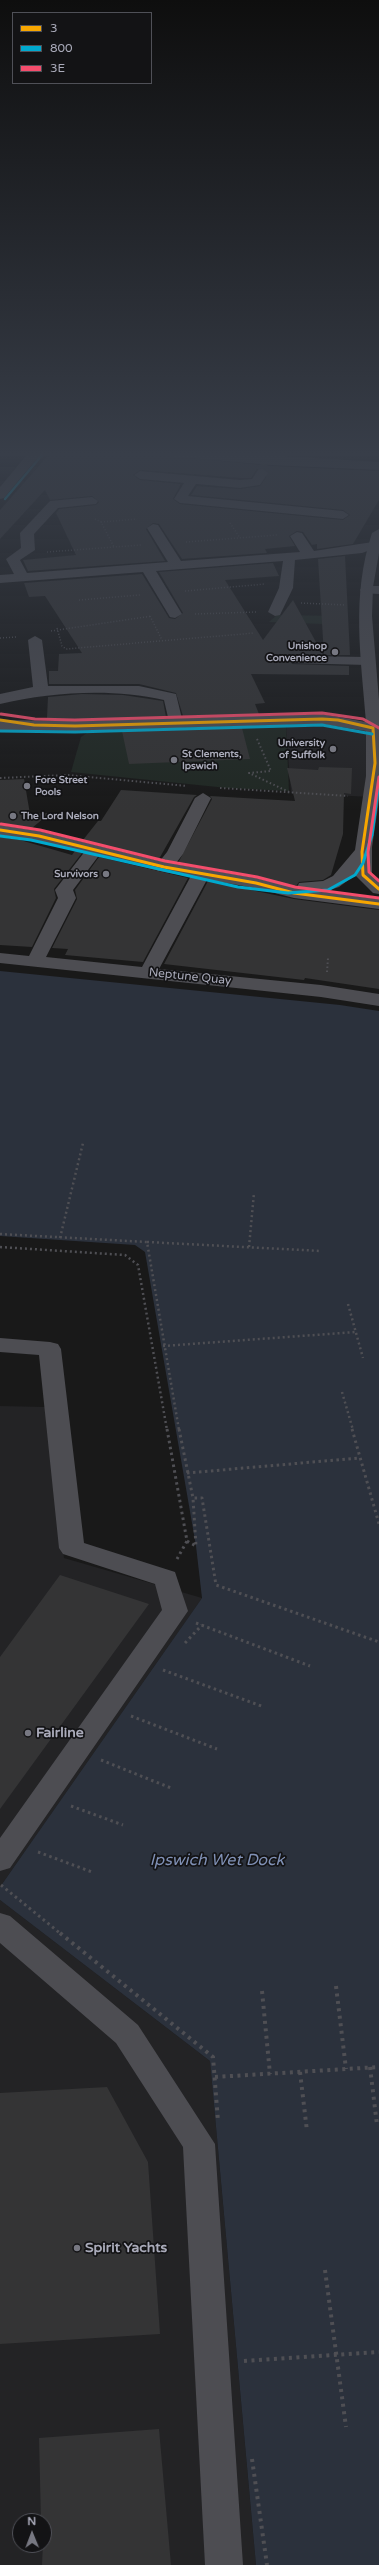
<!DOCTYPE html>
<style>
body{margin:0}
#map{position:relative;width:379px;height:2565px;overflow:hidden;background:#191919;font-family:"Varela Round",sans-serif}
canvas{display:block}
.legend{position:absolute;left:12px;top:12px;width:140px;height:72px;box-sizing:border-box;background:#131315;border:1px solid #4f5057;margin:0;padding:5px 7px;list-style:none;font-size:12px;color:#aaabba}
.legend li{display:flex;align-items:center;gap:8px;height:20px}
.legend b{width:20px;border:1px solid #4f5057}
.north{position:absolute;left:12px;top:2513px;width:40px;height:40px;box-sizing:border-box;background:#131315;border:1px solid #4f5057;border-radius:50%;rotate:359deg;font-size:11px;font-weight:700;line-height:16px;text-align:center;color:#aaabba}
.north::after{content:'';display:block;margin:auto;width:14px;height:18px;background:#777882;clip-path:polygon(50% 0,100% 100%,50% 72%,0 100%)}
</style>
<div id="map">
<canvas width="379" height="2565"></canvas>
<ul class="legend">
<li><b style="height:5px;background:#f7a600"></b>3</li>
<li><b style="height:5px;background:#00a9ce"></b>800</li>
<li><b style="height:5px;background:#f44d6c"></b>3E</li>
</ul>
<div class="north">N</div>
</div>
<script>
const ctx = document.querySelector('canvas').getContext('2d');
ctx.lineJoin = 'round';
function paint(path, color) { ctx.fillStyle = color; ctx.fill(path, 'evenodd'); }
function stroke(path, color, width, dash) { ctx.strokeStyle = color; ctx.lineWidth = width; ctx.lineCap = dash ? 'butt' : 'round'; ctx.setLineDash(dash || []); ctx.stroke(path); }
function drawText(font, color, halo, rows, align = 'center') {
  ctx.font = font + ' "Varela Round",sans-serif'; ctx.lineWidth = 3.5; ctx.setLineDash([]); ctx.textBaseline = 'middle'; ctx.strokeStyle = halo; ctx.fillStyle = color; for (const [text, x, y, turn = 0] of rows) {
    ctx.save(); ctx.translate(x, y); ctx.rotate((+turn || 0) * Math.PI / 180); ctx.textAlign = isNaN(turn) ? turn : align; if (halo) ctx.strokeText(text, 0, 0); ctx.fillText(text, 0, 0); ctx.restore();
  }
}
paint(new Path2D(`
 M286,726L379,728L371,797L291,793Z
 M0,1406L45,1407L64,1558L202,1598L0,1887Z
 M0,1900L210,2061L256,2565H0ZM20,2521H44V2545H20Z`), '#232325');
paint(new Path2D(`
 M277,615L347,616L348,625L269,622Z
 M286,726L289,791L227,788L71,772L81,737L87,733Z`), '#202823');
paint(new Path2D(`
 M0,971L340,1005L379,1011V2565H256L210,2061L0,1900V1887L202,1598L196,1546L145,1252L135,1245L0,1236Z`), '#2b313c');
paint(new Path2D(`
 M52,451L127,454L129,452L271,466L379,471V500L353,544L317,549V544L312,545L303,532L297,531L289,536L295,546L265,549L267,553L182,559L159,524L153,523L146,529L165,561L28,571L23,560L76,555L56,513L59,509L96,505L99,502L92,496L50,500L45,490L0,539V510ZM262,468L269,473L260,486L240,489L197,486L191,495L343,510L350,515L343,520L180,504L173,499L181,484L140,480L133,475L140,470L240,478H251L257,469Z
 M233,451H296L297,454H299Z
 M345,556L350,655H324L318,559Z
 M273,563L279,576L225,580L263,640L293,600L323,655L293,656L290,659L292,664L349,666V675L251,674L265,703L255,704L259,714L183,716L176,693L139,684H49V671H58L59,654L82,653L45,596L29,597L24,583L142,574L169,618L175,619L183,613L159,572Z
 M82,694L123,695L163,701L166,717L82,719L47,718L48,697Z
 M242,728L250,759L129,764L122,731Z
 M319,767L352,768L351,794L344,793L343,834L331,875L323,880L299,882L296,886L256,877L178,863L212,799L210,796L295,801L287,768L318,770Z
 M24,779L30,814L50,813L32,828L0,824V780Z
 M121,790L197,795L194,797L159,859L83,840L98,821H101Z
 M0,837L20,840L72,855L75,851L82,853L54,889L56,898L32,947L0,945Z
 M99,857L188,878L143,962L65,955L68,949L52,948L77,899L75,890Z
 M208,881L294,899L379,910V989L305,978L304,980L164,964Z
 M60,1575L149,1604L0,1809V1657Z
 M107,2087L148,2162L160,2334L0,2344V2093Z
 M159,2429L171,2565H42L44,2521H41L39,2438Z`), '#343435');
stroke(new Path2D(`
 M262,473L268,466`), '#363639', 14, [14, 6]);
stroke(new Path2D(`
 M95,519L101,522L114,547
 M101,522L137,519
 M230,523L240,538
 M186,542L277,535
 M47,552L141,545
 M185,591L265,584
 M79,600L140,595
 M301,603L346,605
 M195,614L256,612
 M150,616L162,640
 M57,628L62,646L66,649L254,633
 M51,631L152,616
 M0,638L16,637`), '#4f4f54', 1.5, [1, 2]);
stroke(new Path2D(`
 M257,739L271,771L249,773L289,792
 M0,778L67,775L187,786
 M220,788L348,796
 M327,972L328,958`), '#4f4f54', 2, [1.5, 2.5]);
stroke(new Path2D(`
 M0,1234L147,1242L179,1430
 M60,1238L83,1143
 M147,1242L321,1251
 M0,1247L125,1255L138,1265L167,1430
 M249,1247L254,1193
 M348,1304L363,1358
 M163,1346L356,1332
 M342,1392L353,1430`), '#4f4f54', 2.5, [2, 3]);
stroke(new Path2D(`
 M167,1429L187,1541L177,1559
 M179,1429L193,1498H202L216,1585L379,1642
 M352,1429L379,1524
 M187,1473L359,1458
 M187,1541L196,1546L193,1498
 M196,1623L310,1666
 M185,1643L202,1625
 M163,1670L264,1707
 M131,1716L217,1749
 M101,1760L171,1788
 M71,1806L123,1825
 M38,1852L92,1872
 M1,1885L61,1934`), '#4f4f54', 3, [2.5, 3.5]);
stroke(new Path2D(`
 M60,1933L213,2057L218,2121
 M336,1986L346,2069
 M262,1991L270,2074
 M370,2067L377,2125
 M300,2072L307,2131
 M215,2077L379,2067
 M325,2270L346,2427
 M244,2361L379,2352
 M252,2459L267,2565`), '#4f4f54', 4, [3, 4.5]);
paint(new Path2D(`
 M262,469L268,473L260,485L240,488L196,484L188,496L343,511L349,515L343,519L180,503L174,499L184,483L140,479L134,475L140,471L240,480L252,479L258,470Z
 M92,497L98,501L96,504L58,508L34,534L35,550L20,560L27,573L168,562L147,528L153,524L158,525L181,561L300,552L290,536L297,532L302,533L314,551L379,541V547L362,553L295,560L293,588L280,615L275,616L268,612L279,588L283,561L156,571L182,614L175,618L170,617L143,572L0,583V575L14,574L6,559L21,548L20,533L50,501Z
 M367,586H379V594L362,593L360,590L362,587Z
 M35,636L42,640L48,686H139L176,694L183,723L175,728L170,726L164,700C111,688 52,692 0,704V694L33,687L28,640Z
 M298,656L367,657L374,661L367,665L293,663L291,660L293,657Z
 M203,793L211,798L183,854L170,871H158L155,867L167,852L195,798Z
 M95,845L103,850L73,890L76,898L46,957L142,967L192,874L195,870H207L210,874L159,969L321,985L379,994V1006L321,997L0,963V953L29,956L58,898L55,890L89,846Z
 M0,1338L50,1342L58,1344L61,1349L84,1543L175,1572L188,1611L10,1868L0,1871V1838L162,1610L155,1584L63,1554L59,1548L39,1355L0,1352Z
 M0,1913L10,1916L138,2025L215,2144L243,2565H205L183,2147L116,2043L0,1943Z`), '#4d4d52');
paint(new Path2D(`
 M30,451H43L4,498L0,499V487Z
 M149,451H202L379,462V470L271,465L155,455Z
 M379,529V553L373,587L372,616L379,700V800L372,847V874L379,880V894L373,893L355,875L339,887L324,892L379,899V909L294,898L255,888L164,872L39,841L0,835V825L39,831L164,862L256,878L297,888L299,883L323,881L333,876L355,850L366,776V731L322,724L75,731L0,730V720L75,721L322,714L366,722C361,656 351,597 372,533Z`), '#4f4f54');
stroke(new Path2D(`
 M0,720L34,725L75,726L322,719L338,720L373,728
 M373,728L375,763L362,852L363,875L379,889
 M0,830L39,836L164,867L256,883L294,893L379,904`), '#f7a600', 3);
stroke(new Path2D(`
 M5,499L42,455`), '#00a9ce', 2.5);
stroke(new Path2D(`
 M0,731L75,732L322,725L372,734
 M0,836L31,840L238,887L288,893L328,890L355,875L363,863L372,835L379,782`), '#00a9ce', 3);
stroke(new Path2D(`
 M1,714L35,719L75,720L322,713L363,719L379,728
 M379,777L368,852L369,872L379,881
 M1,824L40,830L165,861L257,877L295,887L379,898`), '#f44d6c', 3);
const sky = ctx.createLinearGradient(0, 0, 0, 811);
sky.addColorStop(0, '#0e0e0e');
sky.addColorStop(0.56, '#383e49');
sky.addColorStop(1, '#383e4900');
ctx.fillStyle = sky;
ctx.fillRect(0, 0, 379, 811);
for (const [x, y, r, color] of [
 [335,652,4,"#777882"],
 [333,749,4,"#777882"],
 [174,760,4,"#777882"],
 [27,786,4,"#777882"],
 [13,816,4,"#777882"],
 [106,874,4,"#777882"],
 [28,1733,4,"#777882"],
 [77,2248,4,"#777882"]
]) { const dot = new Path2D(); dot.arc(x, y, r, 0, 2 * Math.PI); ctx.fillStyle = color; ctx.fill(dot); stroke(dot, '#131315', 1.5); }
drawText('bold 10px', '#aaabba', '#131315', [
 ["Unishop",327,646],
 ["Convenience",327,658],
 ["University",325,743],
 ["of Suffolk",325,755],
 ["St Clements,",182,754,"left"],
 ["Ipswich",182,766,"left"],
 ["Fore Street",35,780,"left"],
 ["Pools",35,792,"left"],
 ["The Lord Nelson",21,816,"left"],
 ["Survivors",98,874]
], 'right');
drawText('12px', '#aaabba', '#131315', [
 ["Neptune Quay",190,977,6]
]);
drawText('bold 14px', '#aaabba', '#131315', [
 ["Fairline",36,1733],
 ["Spirit Yachts",85,2248]
], 'left');
drawText('italic 16px', '#8091b6', '#131315', [
 ["Ipswich Wet Dock",217,1861]
]);
</script>
